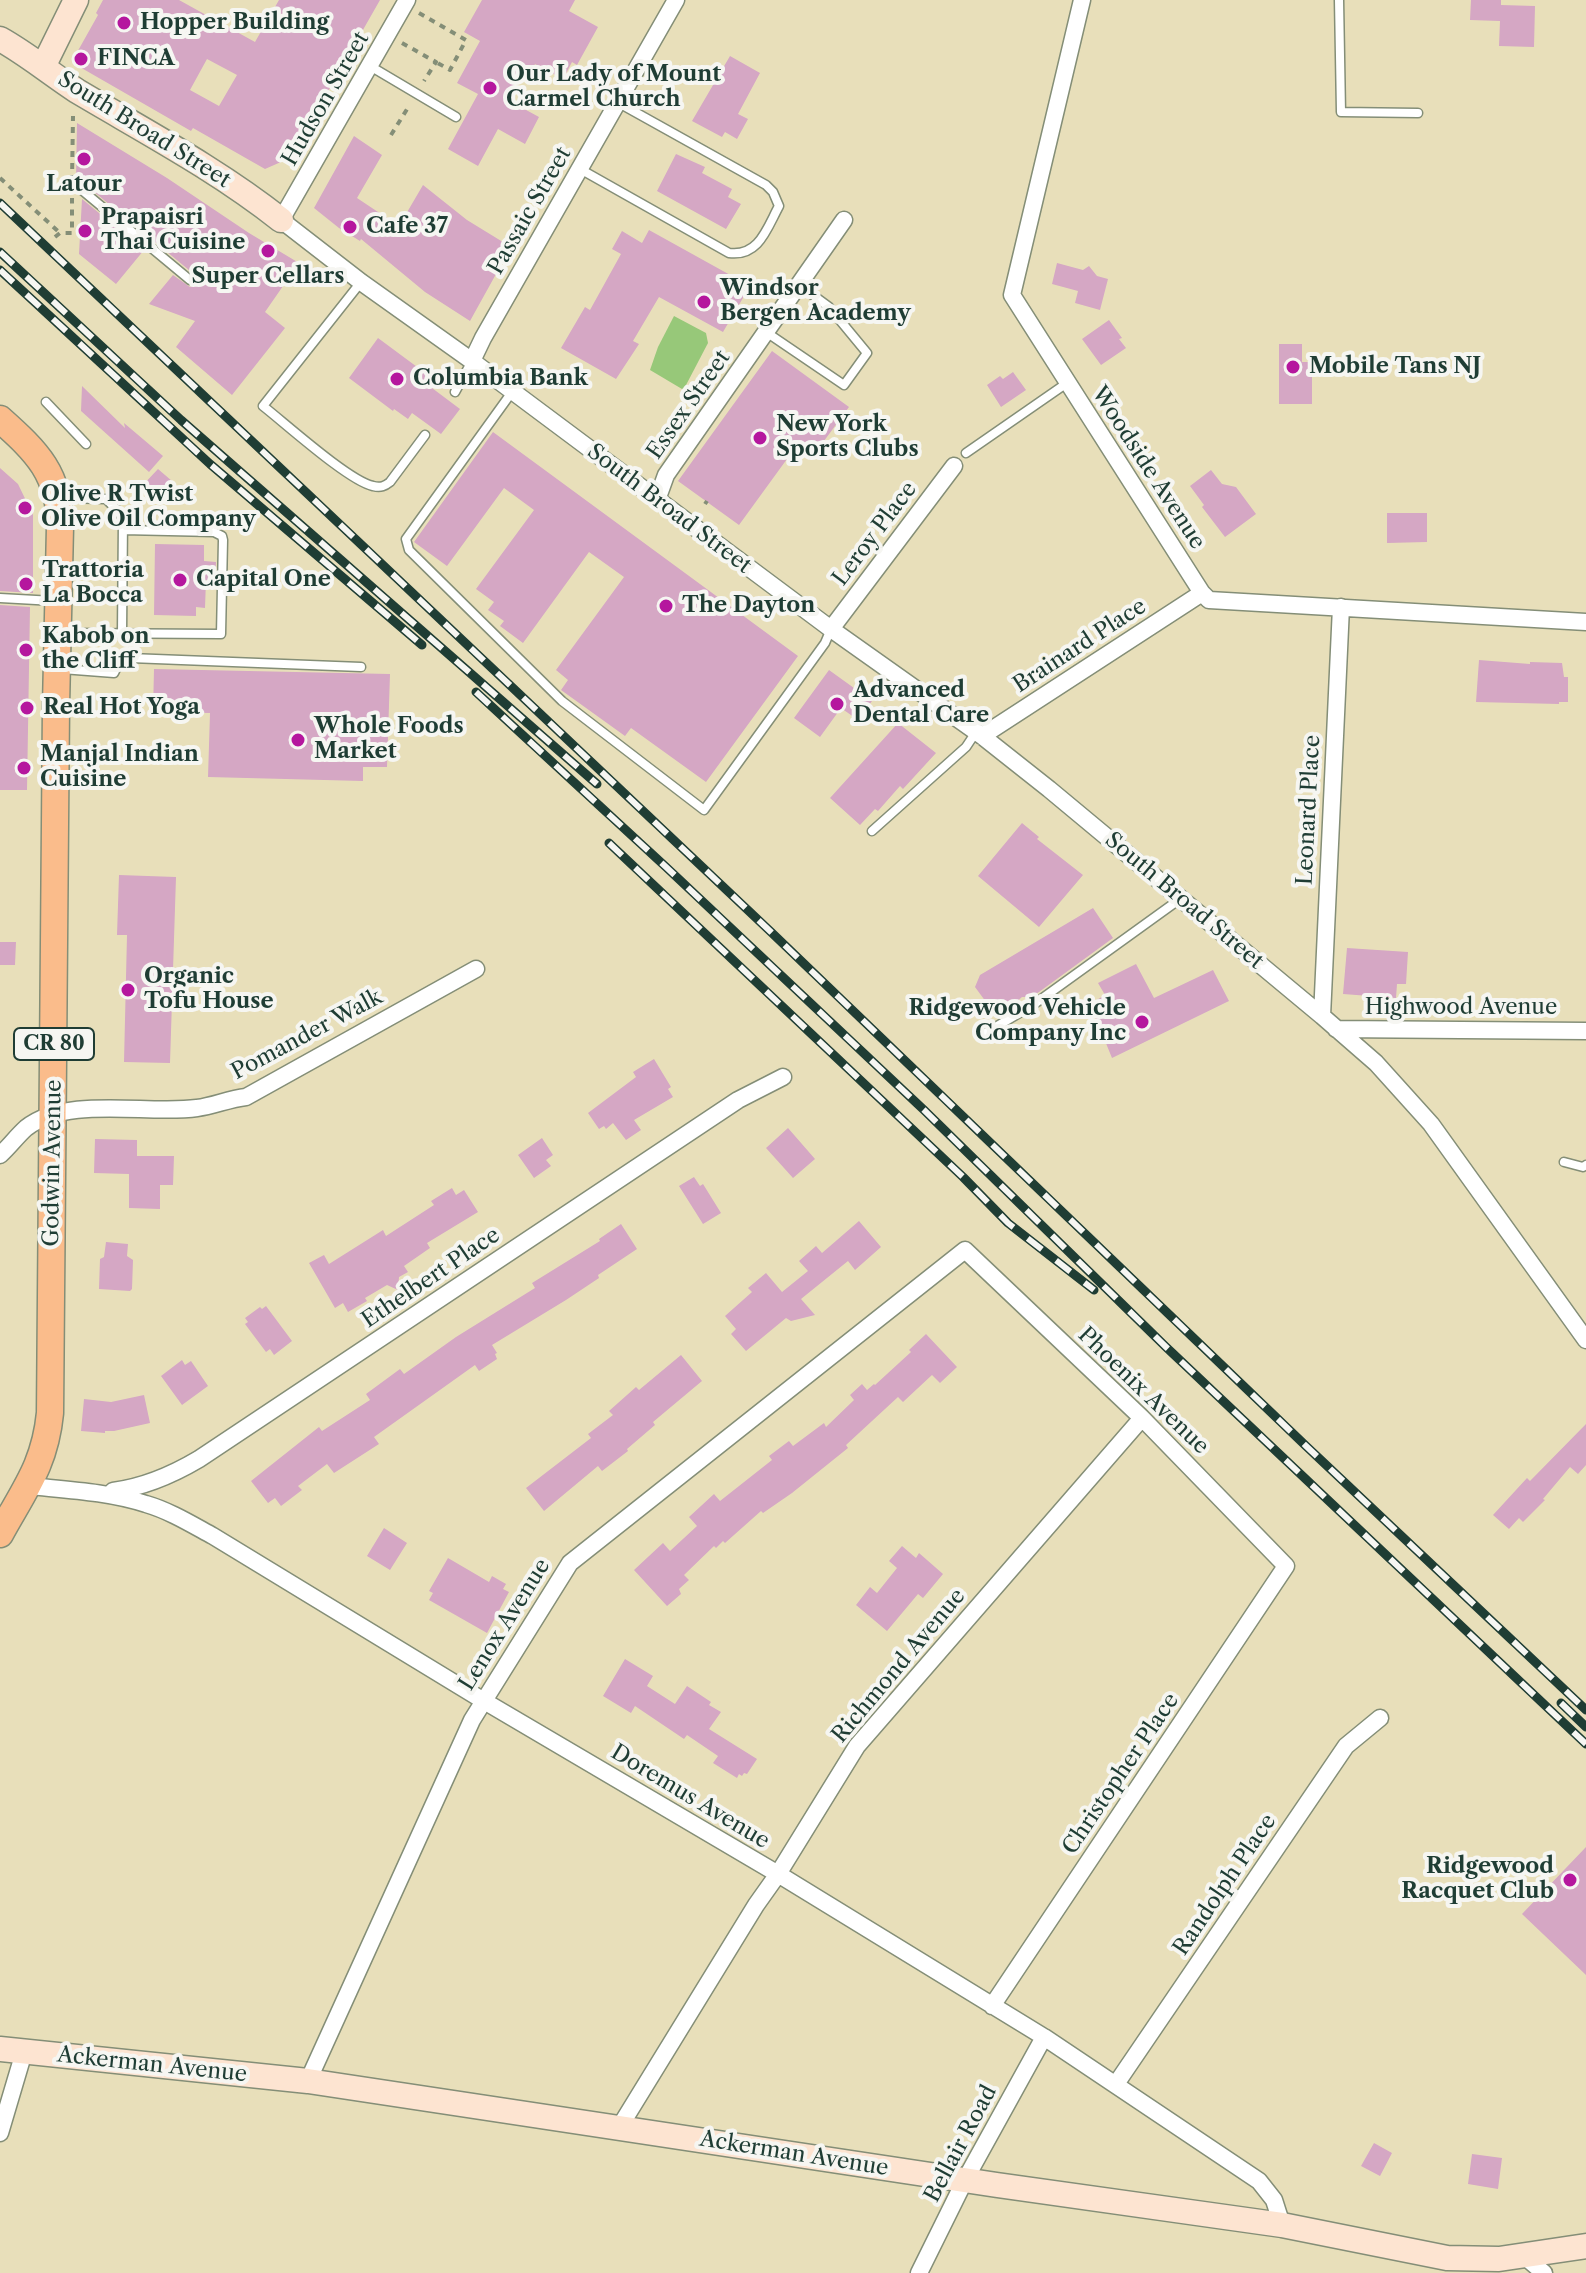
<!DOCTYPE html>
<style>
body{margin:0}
canvas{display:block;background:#e8dfba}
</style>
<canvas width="1586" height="2273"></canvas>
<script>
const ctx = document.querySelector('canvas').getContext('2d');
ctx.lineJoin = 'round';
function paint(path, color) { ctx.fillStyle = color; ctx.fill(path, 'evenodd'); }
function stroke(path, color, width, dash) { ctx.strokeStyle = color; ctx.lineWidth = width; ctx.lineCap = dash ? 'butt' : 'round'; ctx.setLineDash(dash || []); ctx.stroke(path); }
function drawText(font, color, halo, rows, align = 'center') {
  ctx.font = font + ' "Libre Caslon Text",serif'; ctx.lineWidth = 8; ctx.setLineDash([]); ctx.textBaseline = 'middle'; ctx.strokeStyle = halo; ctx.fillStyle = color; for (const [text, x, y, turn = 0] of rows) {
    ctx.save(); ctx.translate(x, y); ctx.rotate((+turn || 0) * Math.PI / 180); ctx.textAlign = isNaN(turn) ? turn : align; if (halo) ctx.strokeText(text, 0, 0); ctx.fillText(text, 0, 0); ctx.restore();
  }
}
paint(new Path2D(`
 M674,316L706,333L708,343L685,387L682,389L650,370L658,347Z`), '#97c879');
paint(new Path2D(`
 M103,0H179L255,42L279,0H380L290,158L265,169L193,128L191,131L78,66L75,56L98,15L96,13ZM207,59L237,75L219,106L190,90Z
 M482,0H575L569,11L598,27L577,65L572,62L563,79L535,64L532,70L524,66L506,99L539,117L525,144L498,129L478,166L448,149L478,94L457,83L480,41L464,32Z
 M1471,0H1501V5L1535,6L1534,47L1499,46L1500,21L1470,20Z
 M730,56L760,73L738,114L748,119L737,139L725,132L722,137L692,121Z
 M77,123L167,178L249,233L299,263L265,312L285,328L232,395L176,347L195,321L149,304L173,275L190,287L196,284L195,275L87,186L76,180Z
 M354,136L382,155L357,198L399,226L423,185L467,220L511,247L470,321L425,292L361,239L360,241L339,228L314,208Z
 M676,154L705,167L702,173L732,189L728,197L741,204L726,229L657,191Z
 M82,199L144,250L116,284L79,254Z
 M649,230L750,286L723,332L659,297L633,341L639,344L616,379L561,348L585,307L590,310L621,254L612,249L622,231L642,243Z
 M1057,263L1083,270L1089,266L1097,276L1108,279L1100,310L1075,303L1078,291L1052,284Z
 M1109,320L1122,338L1119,339L1126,348L1101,365L1082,339Z
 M378,338L436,381L432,388L460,409L441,434L412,413L408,419L394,409L393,411L349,378Z
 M1279,344H1302V362H1312V404H1279Z
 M772,351L849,407L810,460L795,448L739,525L678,481Z
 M1013,372L1026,390L1001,407L987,385L1000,376L1003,379Z
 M82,386L125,428L124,423L163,456L149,472L81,411Z
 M493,432L798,656L706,782L631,728L625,736L561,690L568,680L556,670L624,577L589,552L523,643L500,626L504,621L488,610L494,602L476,589L534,510L504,488L447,566L414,542Z
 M0,468L18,484L33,515V593L0,591Z
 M158,469L172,481L156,500L141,487Z
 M1211,470L1222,484L1236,487L1256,514L1225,537L1202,507L1204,505L1190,486Z
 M1387,513H1427V542L1387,543Z
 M155,544L204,545V561L216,562L215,580H206L205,608L196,607V616L154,615Z
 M0,605L30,607L27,790H0Z
 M1479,660L1530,664V662L1562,663L1564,677H1568V702H1559V704L1476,702Z
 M154,669L390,674L387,767H363V781L208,777L210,713L153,712Z
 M829,670L872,701L858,720L841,708L820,737L794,718Z
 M898,723L936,753L903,789L900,786L878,811L875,809L860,825L830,798Z
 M1022,823L1039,837L1037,839L1083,875L1039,927L978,876Z
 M119,875L176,877L170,1063L124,1062L127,935H117Z
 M1093,908L1113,938L1039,992L1031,997H1022L1006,1011L1001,1003L986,1002L975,987L980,975Z
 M0,942H16L15,965H0Z
 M1347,948L1408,952L1406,984H1397L1396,998L1343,994Z
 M1136,964L1154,998L1213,970L1229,1001L1112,1058L1090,1004L1105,995L1098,983Z
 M654,1059L671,1087L668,1089L673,1097L634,1120L641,1130L626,1140L613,1123L606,1129L604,1126L599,1129L588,1113L636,1077L633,1072Z
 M788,1128L815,1159L793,1178L766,1148Z
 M542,1138L553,1155L546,1160L551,1166L534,1178L518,1155Z
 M95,1139L137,1140V1156H174L173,1185H160V1209L129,1208V1174L94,1173Z
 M694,1177L700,1186L703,1184L721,1213L703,1224L679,1186Z
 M452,1188L456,1195L464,1190L478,1212L427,1243L430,1248L404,1266L408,1272L399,1277L398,1290L387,1285L365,1298L367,1301L348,1312L343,1303L335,1308L309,1263L324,1255L329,1264L383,1230L386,1236L434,1205L431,1201Z
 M859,1221L881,1247L855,1270L848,1261L801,1299L815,1315L791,1321L786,1318L746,1351L731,1334L736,1329L725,1316L752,1292L748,1288L766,1273L782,1292L808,1271L799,1261L816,1246L822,1253Z
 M621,1224L637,1249L598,1275L599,1278L566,1300L492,1345L497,1353L495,1354L497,1359L479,1371L475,1365L374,1437L379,1444L334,1473L327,1464L298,1486L302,1490L281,1506L275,1498L268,1503L251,1481L319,1427L322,1431L370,1400L366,1394L400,1369L404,1374L456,1337L535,1288L532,1283L600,1241L599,1239Z
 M106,1242L128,1244L127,1256L133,1260L132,1289L130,1291L99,1289L100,1259L104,1257Z
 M266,1306L292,1341L274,1355L270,1349L266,1352L245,1324L248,1322L245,1318L260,1307L262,1309Z
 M926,1334L957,1367L940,1383L932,1375L903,1402L898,1397L846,1445L848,1448L792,1493L763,1513L761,1511L725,1543L723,1541L716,1548L714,1546L684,1575L689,1580L679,1589L681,1594L667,1606L634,1570L663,1543L670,1551L697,1526L689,1517L714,1494L720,1501L772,1460L769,1456L789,1441L793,1446L824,1423L826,1427L854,1400L850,1395L862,1384L867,1390L874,1384L875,1385L911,1352L909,1350Z
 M681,1355L702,1381L653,1422L655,1425L627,1449L628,1451L602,1471L598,1466L544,1511L526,1488L591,1438L588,1434L613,1415L609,1411L636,1387L639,1390Z
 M182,1360L185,1365L191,1361L208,1386L182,1405L161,1376Z
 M144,1395L150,1423L114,1431H105V1433L81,1431L84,1399L111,1402Z
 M1586,1424V1465L1578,1474L1570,1467L1543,1499L1545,1500L1523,1522L1519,1518L1509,1529L1493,1515L1527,1478L1530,1481Z
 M384,1528L407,1543L390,1570L367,1556Z
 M902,1546L916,1558L919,1553L943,1574L923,1598L918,1594L887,1631L856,1605L870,1587L877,1593L897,1568L889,1561Z
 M448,1558L489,1582L492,1576L506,1584L503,1589L509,1592L487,1633L429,1600L433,1593L429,1591Z
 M625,1659L653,1676L647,1686L675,1704L687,1686L711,1702L709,1705L721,1712L709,1729L757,1759L747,1774L744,1773L742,1776L739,1774L737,1778L713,1763L718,1756L687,1735L684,1739L635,1706L631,1713L603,1696Z
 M1586,1847V1975L1522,1914Z
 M1374,2143L1392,2153L1380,2176L1361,2166Z
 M1472,2154L1502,2158L1498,2189L1468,2184Z`), '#d5a7c4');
const lane = new Path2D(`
 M1339,0L1341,112L1418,113
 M370,66L456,117
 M580,169L729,253C759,257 767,228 779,206L773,192L766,185L617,102
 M83,191L190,280
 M361,282L263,406C286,424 349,481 373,486C381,488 385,486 390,482L425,435
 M766,332L844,385L867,353L829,307L799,285
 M455,392L472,361
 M512,392L406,539L409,550L562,701L704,810L825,643L831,629
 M46,402L86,444
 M966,453L1067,383
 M60,498L106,499L117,510L123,519L122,633
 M0,598L54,601
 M62,633L221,634L223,540L222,536L214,532L123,530
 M62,669L114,673L118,665L130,658L361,667
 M872,831L966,747L976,732
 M982,1035L1033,1005L1180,899
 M1564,1162L1583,1167L1586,1165`);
const street = new Path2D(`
 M407,0L281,220L361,282L472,361L831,629L982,736L1049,789L1322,1016L1376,1063L1431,1124L1586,1340
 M1082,0L1012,295L1202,593L1209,600L1586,622
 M472,361L483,338L676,0
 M657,500L666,475L844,220
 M831,629L954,466
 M982,736L1202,593
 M1322,1016L1341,607
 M1336,1029L1586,1031
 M0,1155C9,1147 17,1136 26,1128C67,1095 148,1115 197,1108C214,1106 228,1099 246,1097L476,969
 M29,1486C68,1490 109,1492 146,1504C170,1511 191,1524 213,1536L484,1701L778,1874L1044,2037L1259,2181L1274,2200L1282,2225
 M113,1491C145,1487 172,1475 199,1459L738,1100L783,1077
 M308,2081L472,1720L570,1563L965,1250L1142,1418L1286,1566L992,2006
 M1116,2084L1346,1746L1380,1718
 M619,2128L756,1905L778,1874L857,1746L1142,1418
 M0,2133L24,2052
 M1523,2255L1544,2273
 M919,2273L965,2180L1044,2037`);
const secondary = new Path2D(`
 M0,39C27,54 51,74 77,91C146,132 218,170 281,220
 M43,67L76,0
 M0,2049L308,2081L997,2185L1282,2225L1447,2258L1499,2259L1586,2246`);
const primary = new Path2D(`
 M0,419C37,452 60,474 60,527L56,706L50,1413C45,1465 24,1490 0,1534`);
stroke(lane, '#848e77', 11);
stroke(street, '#848e77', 19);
stroke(secondary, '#848e77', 27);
stroke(primary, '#848e77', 29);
stroke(new Path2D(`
 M419,13L466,40L450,70L436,62
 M402,43L436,62L424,81
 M391,135L409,106
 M0,178L60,233
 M72,181L73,116
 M55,237L60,233H72V198
 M705,504L707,501`), '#848e77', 4, [6, 6]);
stroke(lane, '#fff', 8);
stroke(street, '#fff', 16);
stroke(secondary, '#fde4d1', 24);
stroke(primary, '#fabc8b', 26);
const rail = new Path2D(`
 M0,203L771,932L1306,1446L1586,1710
 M0,252L181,420L597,784
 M0,270L210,464L422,645
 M476,692L666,867L924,1110L1166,1347L1586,1744
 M609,843L963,1177L1008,1223L1094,1290
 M1561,1703L1586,1727`);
stroke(rail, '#1f3d34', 9);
stroke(rail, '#f6f6f2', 6, [18]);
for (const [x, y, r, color] of [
 [124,23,8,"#b5179e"],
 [81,59,8,"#b5179e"],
 [490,88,8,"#b5179e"],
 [84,159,8,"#b5179e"],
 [350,227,8,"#b5179e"],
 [85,231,8,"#b5179e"],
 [268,251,8,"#b5179e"],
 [704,302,8,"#b5179e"],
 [1293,367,8,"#b5179e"],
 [397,379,8,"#b5179e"],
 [760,438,8,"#b5179e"],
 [25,508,8,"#b5179e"],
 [180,580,8,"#b5179e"],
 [26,584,8,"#b5179e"],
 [666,606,8,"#b5179e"],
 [26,650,8,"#b5179e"],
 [837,704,8,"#b5179e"],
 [27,708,8,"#b5179e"],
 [298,740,8,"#b5179e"],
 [24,768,8,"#b5179e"],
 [128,990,8,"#b5179e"],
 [1142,1022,8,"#b5179e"],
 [1570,1880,8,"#b5179e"]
]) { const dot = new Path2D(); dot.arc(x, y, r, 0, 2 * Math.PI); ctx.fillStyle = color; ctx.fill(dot); stroke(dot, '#f6f6f2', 3); }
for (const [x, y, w] of [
 [54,1044,80]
]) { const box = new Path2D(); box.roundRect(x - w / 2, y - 16, w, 32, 6); ctx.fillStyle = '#f6f6f2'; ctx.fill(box); stroke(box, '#1f3d34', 2); }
drawText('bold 20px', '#1f3d34', null, [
 ["CR 80",54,1044]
]);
drawText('bold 22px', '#1f3d34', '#f6f6f2', [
 ["Hopper Building",140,23],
 ["FINCA",97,59],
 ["Our Lady of Mount",506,75],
 ["Carmel Church",506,100],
 ["Latour",84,185,"center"],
 ["Prapaisri",101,218],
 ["Thai Cuisine",101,243],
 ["Cafe 37",366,227],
 ["Super Cellars",268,277,"center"],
 ["Windsor",720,289],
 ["Bergen Academy",720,314],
 ["Mobile Tans NJ",1309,367],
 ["Columbia Bank",413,379],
 ["New York",776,425],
 ["Sports Clubs",776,450],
 ["Olive R Twist",41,495],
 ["Olive Oil Company",41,520],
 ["Trattoria",42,571],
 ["La Bocca",42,596],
 ["Capital One",196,580],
 ["The Dayton",682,606],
 ["Kabob on",42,637],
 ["the Cliff",42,662],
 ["Advanced",853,691],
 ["Dental Care",853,716],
 ["Real Hot Yoga",43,708],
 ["Whole Foods",314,727],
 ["Market",314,752],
 ["Manjal Indian",40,755],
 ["Cuisine",40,780],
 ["Organic",144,977],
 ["Tofu House",144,1002],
 ["Ridgewood Vehicle",1126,1009,"right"],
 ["Company Inc",1126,1034,"right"],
 ["Ridgewood",1554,1867,"right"],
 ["Racquet Club",1554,1892,"right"]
], 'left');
drawText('22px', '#1f3d34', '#f6f6f2', [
 ["Hudson Street",326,99,-60],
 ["South Broad Street",144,130,32],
 ["Passaic Street",530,211,-60],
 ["Essex Street",689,405,-55],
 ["Woodside Avenue",1148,468,57],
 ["South Broad Street",669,509,37],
 ["Leroy Place",875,534,-53],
 ["Brainard Place",1080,646,-33],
 ["Leonard Place",1309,810,-87],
 ["South Broad Street",1184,901,40],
 ["Highwood Avenue",1461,1008],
 ["Pomander Walk",307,1035,-28],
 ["Godwin Avenue",53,1163,-89],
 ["Ethelbert Place",431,1278,-34],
 ["Phoenix Avenue",1143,1391,44],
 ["Lenox Avenue",505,1625,-58],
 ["Richmond Avenue",899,1666,-50],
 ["Christopher Place",1121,1774,-56],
 ["Doremus Avenue",690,1797,31],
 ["Randolph Place",1225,1885,-56],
 ["Ackerman Avenue",152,2065,6],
 ["Bellair Road",961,2144,-62],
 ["Ackerman Avenue",794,2154,9]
]);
</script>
